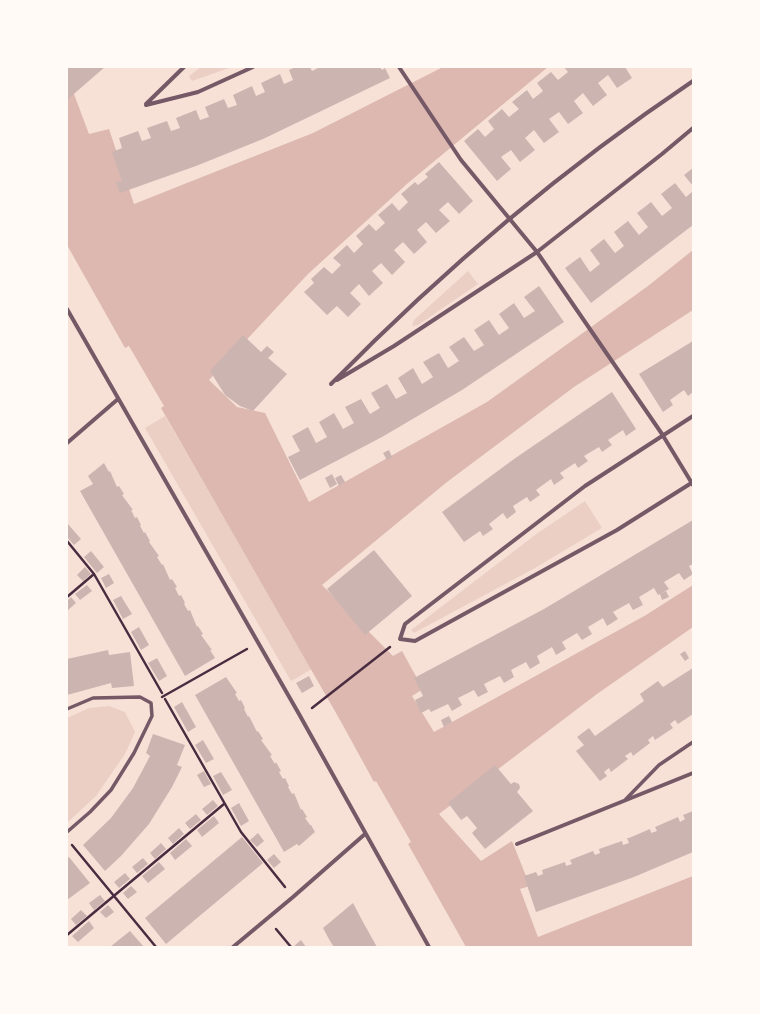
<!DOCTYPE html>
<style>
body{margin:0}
#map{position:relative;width:760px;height:1014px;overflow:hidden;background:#f7e1d7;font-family:"PT Sans Narrow",sans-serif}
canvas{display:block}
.frame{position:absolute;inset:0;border:68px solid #fffaf5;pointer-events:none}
</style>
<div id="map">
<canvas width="760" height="1014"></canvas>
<div class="frame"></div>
</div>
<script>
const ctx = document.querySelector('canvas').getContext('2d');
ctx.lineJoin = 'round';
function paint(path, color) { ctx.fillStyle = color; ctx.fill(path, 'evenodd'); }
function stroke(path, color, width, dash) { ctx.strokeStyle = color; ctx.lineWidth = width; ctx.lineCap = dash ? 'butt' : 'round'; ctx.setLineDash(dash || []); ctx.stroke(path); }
paint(new Path2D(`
 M201,67H232L192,81L189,76Z
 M468,271L478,284L418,325L412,326L414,320Z
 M165,416L312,669L291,681L145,428Z
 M585,501L602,528L535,568L414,633L411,630L535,535Z
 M109,706L125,712L135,732L125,754L96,796L67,823V718L89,708Z`), '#ebcfc5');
paint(new Path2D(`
 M443,67H548L408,183L308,274L209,380L237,407L265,413L309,502L487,402L648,286L693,250V310L574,387L447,482L322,585L393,656L402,651L423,689L412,696L434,732L646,615L693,585V627L597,694L439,814L481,861L512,841L530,886L520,889L538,937L693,876V947H466L408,844L411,842L376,781L374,782L340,720L161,408L164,406L129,346L125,348L67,245V91L74,94L89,134L109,129L134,204L313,133Z`), '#dcb8b0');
paint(new Path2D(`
 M67,67H105L68,99Z
 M295,67H310L312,71L320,67H380L382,70L385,68L390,78L263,139L196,166L120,193L116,182L122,181L112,152L122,148L119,138L138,131L142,141L151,138L147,128L167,121L171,131L180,128L176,118L196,110L200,120L209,117L205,107L224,99L228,108L237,105L233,95L252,86L256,96L265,92L261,83L280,74L284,84L293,80L289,70Z
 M564,67H625L632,78L617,88L608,75L598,83L607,95L593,106L583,93L574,101L583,113L568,124L559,112L549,119L559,132L544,143L534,130L525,138L535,150L520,162L511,150L501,157L511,169L497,181L464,141L478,129L485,137L494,129L488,121L502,109L509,117L519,109L512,102L527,90L533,99L543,91L537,83L551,72L558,80L568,72Z
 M439,162L473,201L459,214L448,202L439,210L450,221L436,233L426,222L417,230L427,242L414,254L403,242L394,250L405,262L392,275L381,263L372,271L383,283L369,296L359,284L350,293L361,304L348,317L337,306L327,315L304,292L314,283L311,279L324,267L332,274L341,265L333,258L347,245L354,253L363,244L356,236L369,224L376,231L385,223L378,215L392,203L399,211L408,202L401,194L415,182L418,185L428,177L425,174Z
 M693,168V186L684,175Z
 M675,183L686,197L693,191V225L591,303L565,268L580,257L590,272L600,264L590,250L604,239L615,253L624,246L614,232L628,221L639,235L648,227L637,213L651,202L662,216L672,208L661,194Z
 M539,286L564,322L462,390L382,437L300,480L288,457L300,451L292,436L308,427L316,443L327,437L319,422L334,413L343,429L354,423L345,407L361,399L370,414L380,408L371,393L387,384L396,399L407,393L398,378L413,368L422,384L433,377L423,362L439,353L448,368L459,361L449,347L464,337L474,351L484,345L474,330L489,320L499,335L509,328L499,314L514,303L524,318L535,311L524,297Z
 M243,335L261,352L267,346L274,352L268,358L287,374L253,411L240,406L225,395L210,371Z
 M693,341V392L688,396L684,390L670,400L673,405L663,412L639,374Z
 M612,392L636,429L626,436L623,430L608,440L612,445L602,452L599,447L584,456L588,461L578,468L575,463L560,473L564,478L554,485L551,479L536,490L540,495L530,502L527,497L513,506L516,512L507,519L503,513L489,524L493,529L483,536L480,531L464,542L442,512L514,459Z
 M389,450L392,457L387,460L383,453Z
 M104,463L109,472L110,471L117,487L119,486L124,494L122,495L133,510H131L135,518L137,517L141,525L140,526L144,533L145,532L150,541L149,542L159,556L157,557L162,565L163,564L170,580L172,579L177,587L175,588L179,596L181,595L185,603L184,604L188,611L190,610L197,627L198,626L203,634L201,635L212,650H210L215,658L185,676L80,491L93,484L88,476Z
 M332,474L337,484L330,488L325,478Z
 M341,475L345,482L339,486L335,478Z
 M693,520V564L689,566L693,574L684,580L679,573L664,582L669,589L658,595L654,588L639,597L643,605L633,610L629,603L613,612L618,619L607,626L603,618L588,627L592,634L582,640L577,633L562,642L566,649L556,655L552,647L537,656L540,663L530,669L526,662L511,670L514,677L504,683L500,676L484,684L488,692L478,697L474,690L458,698L462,705L452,711L448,704L431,712L429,709L421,713L415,700L423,696L414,678L544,609Z
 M67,523L81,539L74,545L67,537Z
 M374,550L412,596L365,635L327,589Z
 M91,551L104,567L97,573L84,557Z
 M85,567L91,574L83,581L77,575Z
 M109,574L114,583L106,588L101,578Z
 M87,585L92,591L80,600L75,594Z
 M666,591L669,597L662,600L660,594Z
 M121,596L132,614L123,619L113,600Z
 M71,597L76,603L67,611V601Z
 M139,627L149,645L141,650L131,632Z
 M108,650L109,655L130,652L134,686L112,688L111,683L67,695V659Z
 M685,651L689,658L685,661L680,654Z
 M157,658L167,676L159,681L148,663Z
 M693,668V714L678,724L675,720L670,724L673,728L655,740L653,736L648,740L650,743L633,756L631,752L625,756L628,759L611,772L609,768L604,772L607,776L600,781L576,751L584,745L577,737L589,728L595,736L644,701L640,694L658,681L663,687Z
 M309,676L314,686L302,693L296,683Z
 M226,677L237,693L235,694L239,701L241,700L245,708L244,709L248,717L249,716L257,732L258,731L263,739L261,740L272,755L270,756L275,764L276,762L281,771L279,772L283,779L285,778L289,786L288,787L292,794L294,793L301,810L302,809L307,817L305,818L310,825H311L315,832L299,846L297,844L284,852L195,695Z
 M182,702L196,727L188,732L174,707Z
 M449,716L452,722L444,727L441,720Z
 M153,734L185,745L177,765L182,767L172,787L149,824L121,856L105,871L83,845L111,818L133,788L150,756L146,753Z
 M203,740L214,759L206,763L195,745Z
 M495,765L511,784L514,782L519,784L520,788L517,792L533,811L485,849L472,833L477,828L467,816L461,820L448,803Z
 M204,771L211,784L204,787L197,775Z
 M221,772L232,790L223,795L213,776Z
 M213,800L218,806L207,815L202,809Z
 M239,803L249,821L241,826L231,808Z
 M693,811V852L634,877L536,912L524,876L536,872L538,876L543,874L542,870L565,862L566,866L572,864L570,860L593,851L595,855L600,853L599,849L622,841L623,845L629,843L627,838H629L650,829L651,833L657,831L655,827L678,817L680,822L685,819L683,815Z
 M196,814L201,820L190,829L185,823Z
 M214,816L219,823L202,837L197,830Z
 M179,828L184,834L173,844L168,838Z
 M258,833L264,841L257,847L250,840Z
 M242,837L263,863L166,944L145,918Z
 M186,839L192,846L175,860L170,853Z
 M161,843L166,849L155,859L150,853Z
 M274,854L281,862L274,868L267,860Z
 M69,857L90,883L67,900V858Z
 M143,858L148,864L137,873L132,867Z
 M159,862L165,869L148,883L142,876Z
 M125,873L130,879L119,888L114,882Z
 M131,886L137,892L128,899L123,893Z
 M100,895L105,901L94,910L89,903Z
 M353,903L363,922L377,947H334L330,941L323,928Z
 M108,905L114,912L106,918L100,912Z
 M81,910L87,916L76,925L71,919Z
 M89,921L94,928L78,942L72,936Z
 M130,931L144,947H110Z
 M301,940L306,947H293Z`), '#ccb4b1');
stroke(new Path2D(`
 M67,541L94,574L162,693
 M67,597L94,574
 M162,697L247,649
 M165,699L241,832L285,887
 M312,708L390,647
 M72,845L156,947
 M276,929L291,947
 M67,935L224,804`), '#4a2c40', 2.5);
stroke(new Path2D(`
 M67,709L93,698L140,697L151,703L152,716L134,753L111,790L90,812L67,832
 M626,799L659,765L693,742`), '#755966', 3.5);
stroke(new Path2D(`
 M399,67L461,160L537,252L662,434L693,485
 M146,104L184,67
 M146,105L198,92L253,67
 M67,309L299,714L429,947
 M337,380L394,346L537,252L662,154L693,128
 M331,384C441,272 562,169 693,81
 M693,416L585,486L405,624L400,639L415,641L617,530L693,482
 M67,443L118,399
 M517,844L693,773
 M233,947L293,897L365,834`), '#755966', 4);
</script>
